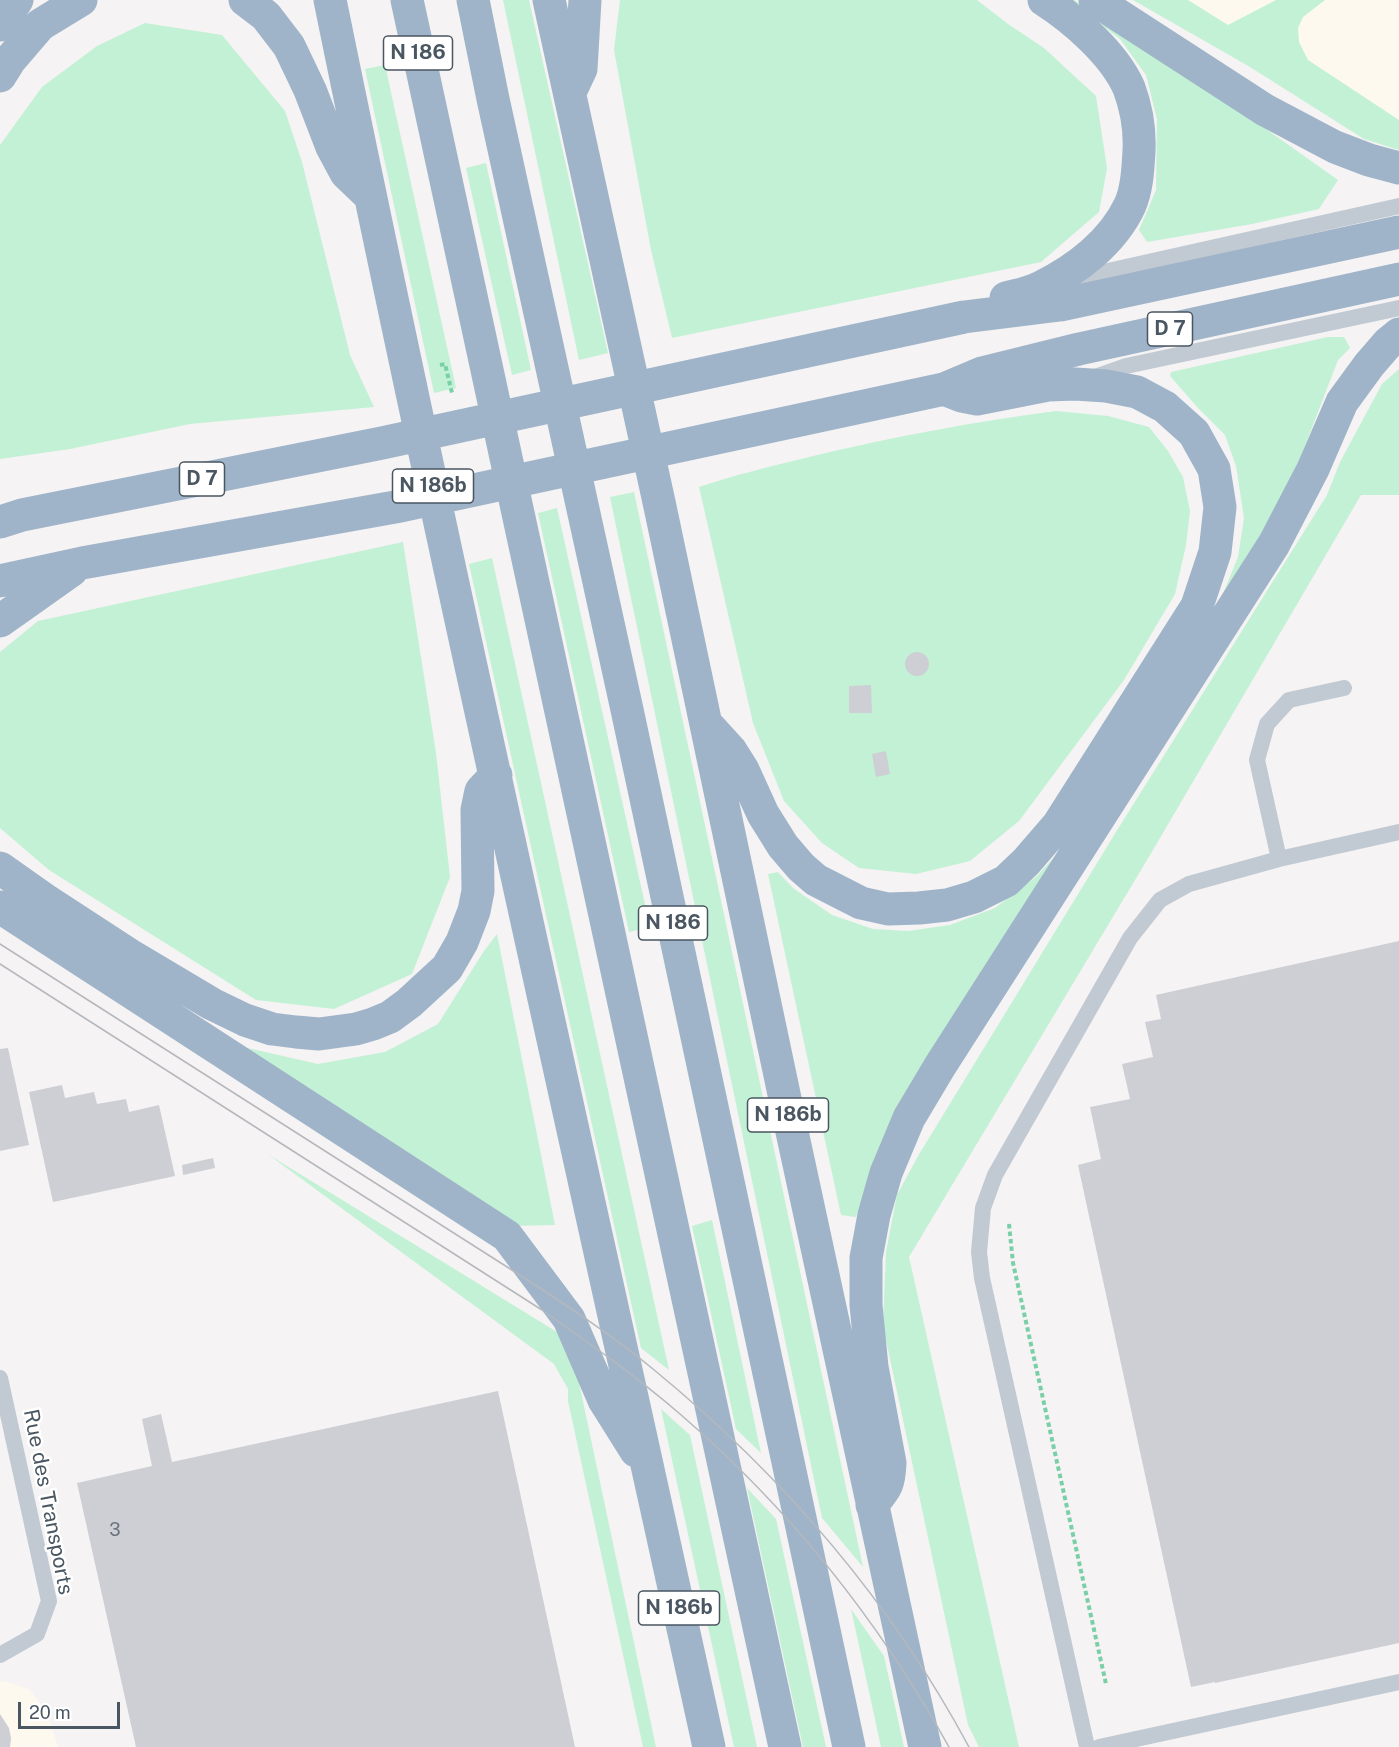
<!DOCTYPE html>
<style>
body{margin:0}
#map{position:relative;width:1399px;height:1747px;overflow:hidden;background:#f5f3f3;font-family:"Public Sans",sans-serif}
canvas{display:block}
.scale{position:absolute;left:18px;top:1702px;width:102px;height:27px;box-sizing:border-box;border:3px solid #4a5661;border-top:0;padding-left:8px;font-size:18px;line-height:21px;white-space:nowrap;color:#4a5661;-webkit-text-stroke:4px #fff;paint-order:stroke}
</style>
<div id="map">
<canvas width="1399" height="1747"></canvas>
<div class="scale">20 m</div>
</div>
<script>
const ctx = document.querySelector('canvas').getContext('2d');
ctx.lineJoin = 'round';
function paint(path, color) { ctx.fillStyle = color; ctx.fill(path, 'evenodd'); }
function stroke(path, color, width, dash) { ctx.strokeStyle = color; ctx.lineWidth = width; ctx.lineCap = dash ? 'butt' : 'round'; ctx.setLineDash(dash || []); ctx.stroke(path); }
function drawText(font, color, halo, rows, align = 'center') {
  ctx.font = font + ' "Public Sans",sans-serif'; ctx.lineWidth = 5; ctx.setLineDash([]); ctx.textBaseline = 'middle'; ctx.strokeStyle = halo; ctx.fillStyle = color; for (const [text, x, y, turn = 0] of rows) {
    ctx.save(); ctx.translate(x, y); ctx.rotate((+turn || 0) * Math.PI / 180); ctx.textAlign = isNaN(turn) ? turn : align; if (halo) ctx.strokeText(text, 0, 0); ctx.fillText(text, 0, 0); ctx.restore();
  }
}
paint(new Path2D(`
 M1147,0H1399V147Z
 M4,1681L29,1689L47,1712L58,1747H0V1682Z`), '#fdf9ef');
paint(new Path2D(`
 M503,0H529L608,353L579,360Z
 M620,0H977L1008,24L1044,48L1096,96L1107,168L1099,212L1041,262L672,338L651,250L614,50Z
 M1069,0H1074L1249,117L1338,180L1319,209L1252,224L1147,242L1139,230L1156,190L1157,119L1146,75L1120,39Z
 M1133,0H1188L1228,25L1276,0H1325L1303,17L1298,28L1299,42L1308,60L1399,120V150L1364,139L1250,67Z
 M145,23L222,35L285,111L302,162L350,355L374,407L190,424L70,449L0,459V145L42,87L97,46Z
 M385,65L456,388L434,393L365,69Z
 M486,163L531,370L512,375L466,168Z
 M1328,337H1344L1350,348L1338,360L1301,456L1271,519L1221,599L1238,557L1244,518L1236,466L1225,435L1198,408L1170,376L1171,372Z
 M1399,369V495H1361L1150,855L909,1257L1019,1747H979L968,1725L883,1326L886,1252L897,1195L918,1156L1116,832L1327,495L1340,462L1382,384Z
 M1056,411L1108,416L1149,427L1168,451L1183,477L1190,511L1186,545L1175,594L1124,680L1019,821L970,861L916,874L859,868L822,843L784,801L753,723L699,487C735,475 772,466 809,457C891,437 973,422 1056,411Z
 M634,492L863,1567L822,1518L610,497Z
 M557,508L650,927L629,932L538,513Z
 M403,542L436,753L450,877L412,974L334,1009L256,1000L49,870L0,828V652L38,621Z
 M492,558L669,1370L641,1348L469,564Z
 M1068,842L878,1153L856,1217L841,1215L768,874L778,872L793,888L832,915L873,929L908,931L950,925L995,908L1036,877Z
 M497,934L555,1225L511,1226L243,1047L318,1064L385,1052L438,1024L484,951Z
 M269,1155L570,1340L656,1747H643L568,1401V1389L554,1364Z
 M712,1220L761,1453L736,1429L692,1226Z
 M661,1409L690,1435L757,1747H734Z
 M747,1488L776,1519L826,1747H803Z
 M851,1609L884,1656L904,1747H881Z`), '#c3f1d5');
paint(new Path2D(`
 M905 664a12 12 0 1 1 24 0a12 12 0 1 1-24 0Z
 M871,685L872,713H849V686Z
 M886,751L890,774L876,777L872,754Z
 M1399,941V1643L1215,1683V1682L1191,1687L1078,1165L1101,1159L1090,1107L1130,1099L1122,1064L1153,1057L1145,1022L1161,1019L1156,995Z
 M8,1048L29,1145L0,1151V1049Z
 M62,1085L65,1098L94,1092L97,1104L126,1099L129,1112L159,1105L175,1176L53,1202L29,1092Z
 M213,1158L215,1168L183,1175L182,1165Z
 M498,1391L575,1747H136L77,1483L152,1466L142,1419L161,1414L172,1462Z
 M0,1714L9,1728L11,1738L10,1747H0Z`), '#cdcfd5');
stroke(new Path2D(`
 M440,365L445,364L452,393
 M1009,1224L1013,1263L1106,1684`), '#7ad0a6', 4, [4.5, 3]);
stroke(new Path2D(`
 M1072,279L1399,206
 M1092,378L1126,366L1399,308
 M1279,859L1257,760L1267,724L1289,700L1344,688
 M0,1378L49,1601L37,1634L0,1655
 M1087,1747L982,1278L979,1252L983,1208L995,1175L1130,938L1160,900L1189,884L1279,859L1399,832
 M1099,1747L1399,1682`), '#c1cad2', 16);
stroke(new Path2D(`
 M245,0L266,16L289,46L310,90L332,147L346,173L369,195
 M330,0C449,584 582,1165 709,1747
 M407,0L785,1747
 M473,0L493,99L626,705L849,1747
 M549,0L659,502L791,1127L925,1747
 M1095,0L1265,110L1335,147L1369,160L1399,168
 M0,25L17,0
 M0,76L10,60L40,25L81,0
 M572,88L581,69L585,0
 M1006,298C1017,295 1030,293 1041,287C1076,270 1113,242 1130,205C1137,189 1138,169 1139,151C1140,131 1136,107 1129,88C1114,54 1075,20 1044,0
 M0,522L22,515L382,443L964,317L1060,305L1399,232
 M0,581L82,563L395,507L944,389L982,373L1079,349L1399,279
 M0,621L72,570
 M710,728L731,751L743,770L763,814L783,846L801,867L816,880L861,903L888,909L919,908L947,905L974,897L1006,881L1026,862L1058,825L1197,606L1215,552L1220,507L1214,469L1194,433L1165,407L1137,392L1106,386L1075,384L1048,385L977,399L962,396L944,389
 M0,868L44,899L133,957L212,1004L245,1020L272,1029L296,1032L319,1034L356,1029L373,1024L390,1017L409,1003L447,968L462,942L474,911L478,891L477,810L481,791L496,775
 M0,907L507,1236L569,1319L604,1400L636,1451
 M872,1505C886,1488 889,1486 890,1463L872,1367L866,1305V1258L874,1215L886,1173L909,1118L940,1066L1274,544L1313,469L1342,402L1369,365L1388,343L1399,334`), '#9fb4c9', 33);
stroke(new Path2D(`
 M0,944L526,1279C569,1307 613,1336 653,1369C781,1474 890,1600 969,1747
 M0,964L542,1310C589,1343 636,1376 680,1414C789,1508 879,1621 949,1747`), '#b5b8bd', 1.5);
drawText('18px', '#6b747e', null, [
 ["3",115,1530]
]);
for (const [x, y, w] of [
 [418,53,69],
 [1170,329,45],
 [202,479,45],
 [433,486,81],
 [673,923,69],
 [788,1115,81],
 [679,1608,81]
]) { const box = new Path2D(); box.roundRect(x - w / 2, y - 17, w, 34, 4.5); ctx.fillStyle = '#fff'; ctx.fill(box); stroke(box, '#4a5661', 1.5); }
drawText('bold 20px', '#4a5661', null, [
 ["N 186",418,53],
 ["D 7",1170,329],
 ["D 7",202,479],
 ["N 186b",433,486],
 ["N 186",673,923],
 ["N 186b",788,1115],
 ["N 186b",679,1608]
]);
drawText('21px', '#4a5661', '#fff', [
 ["Rue des Transports",48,1502,79]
]);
</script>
